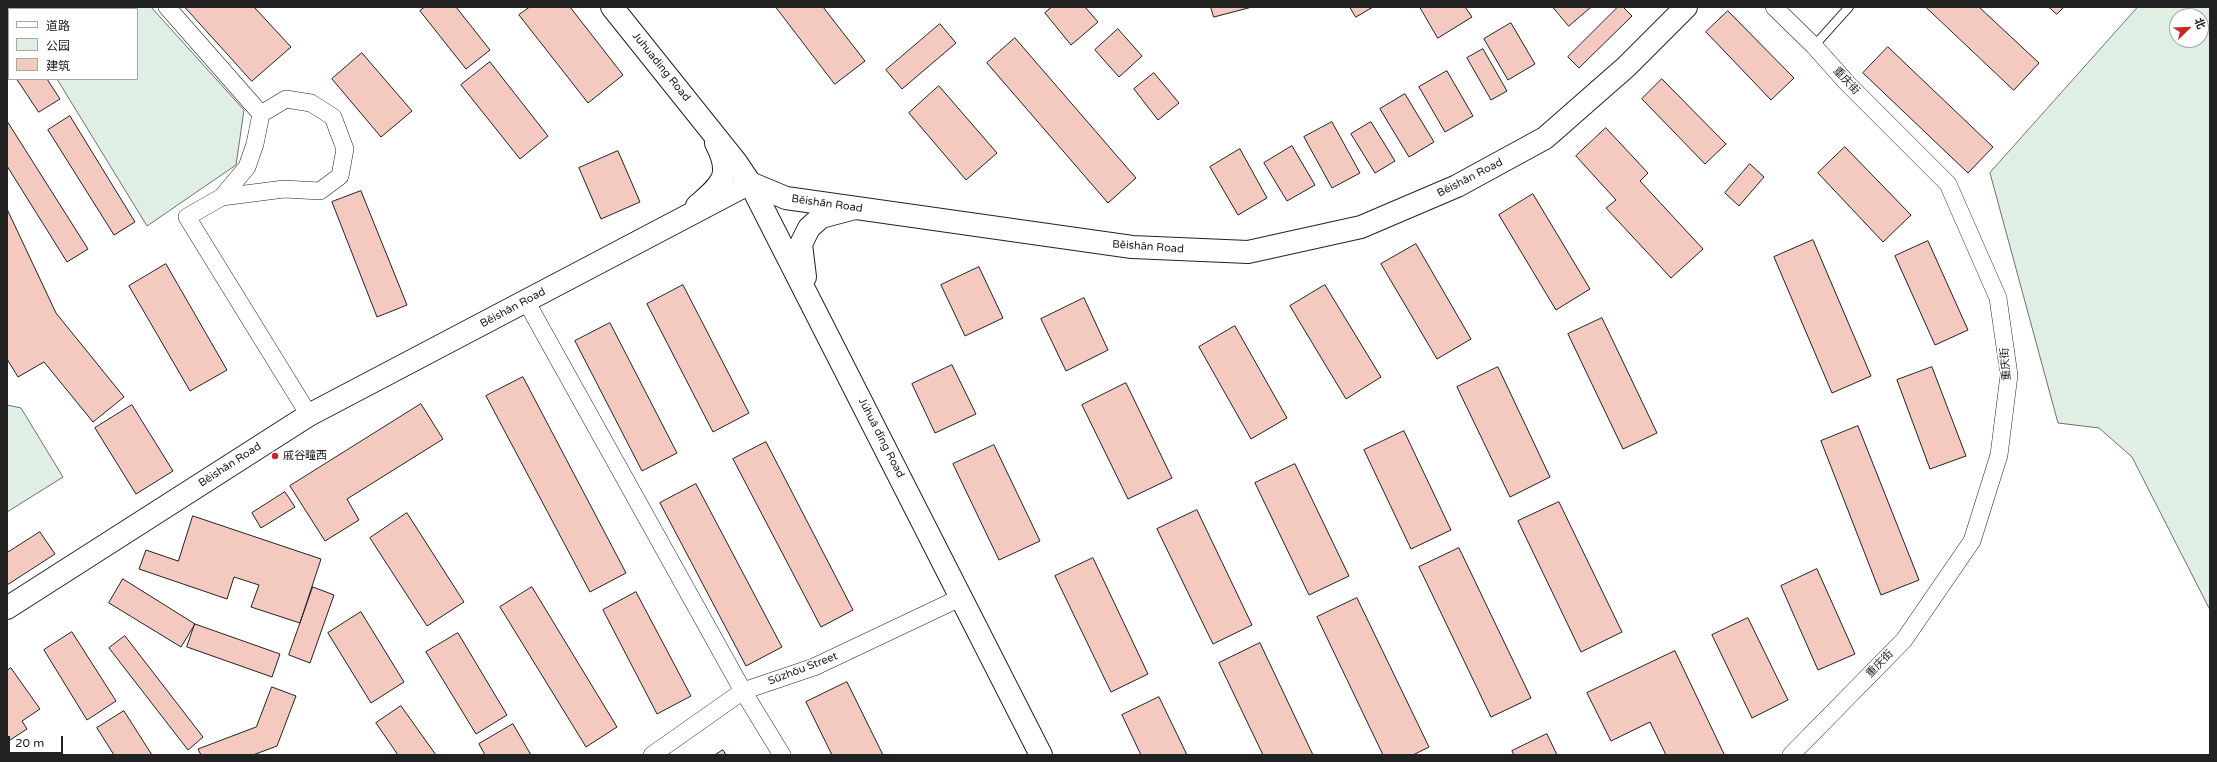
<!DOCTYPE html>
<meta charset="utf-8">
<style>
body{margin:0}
#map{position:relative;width:2217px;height:762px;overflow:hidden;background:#fff;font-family:"Varela Round","Noto Sans SC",sans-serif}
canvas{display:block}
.frame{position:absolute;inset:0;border:8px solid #222;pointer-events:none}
.legend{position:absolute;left:8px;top:8px;width:130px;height:72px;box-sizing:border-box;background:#fff;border:1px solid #a7a7a7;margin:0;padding:5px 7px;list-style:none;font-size:12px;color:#222}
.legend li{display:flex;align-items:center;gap:8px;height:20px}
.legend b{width:20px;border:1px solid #a7a7a7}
.north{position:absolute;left:2169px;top:8px;width:40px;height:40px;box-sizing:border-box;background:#fff;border:1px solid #a7a7a7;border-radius:50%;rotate:67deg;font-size:11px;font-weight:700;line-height:16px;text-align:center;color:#222}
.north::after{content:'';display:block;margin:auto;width:14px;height:18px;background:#c62828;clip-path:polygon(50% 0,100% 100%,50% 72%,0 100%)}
.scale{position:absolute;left:8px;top:736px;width:55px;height:18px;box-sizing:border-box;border:2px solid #222;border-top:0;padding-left:5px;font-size:12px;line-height:14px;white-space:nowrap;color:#222;-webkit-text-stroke:3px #fff;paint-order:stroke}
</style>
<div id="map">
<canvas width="2217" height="762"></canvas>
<div class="frame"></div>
<ul class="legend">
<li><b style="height:5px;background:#fff"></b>道路</li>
<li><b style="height:11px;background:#e0efe3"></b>公园</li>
<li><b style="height:11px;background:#f3c9c0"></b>建筑</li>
</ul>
<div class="north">北</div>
<div class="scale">20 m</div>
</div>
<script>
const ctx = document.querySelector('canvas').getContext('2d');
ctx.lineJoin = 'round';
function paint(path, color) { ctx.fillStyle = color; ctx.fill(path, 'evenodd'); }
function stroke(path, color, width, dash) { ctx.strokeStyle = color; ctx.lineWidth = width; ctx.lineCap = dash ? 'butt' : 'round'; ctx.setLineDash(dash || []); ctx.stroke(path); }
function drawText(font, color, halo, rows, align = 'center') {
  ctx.font = font + ' "Varela Round","Noto Sans SC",sans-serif'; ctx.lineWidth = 3; ctx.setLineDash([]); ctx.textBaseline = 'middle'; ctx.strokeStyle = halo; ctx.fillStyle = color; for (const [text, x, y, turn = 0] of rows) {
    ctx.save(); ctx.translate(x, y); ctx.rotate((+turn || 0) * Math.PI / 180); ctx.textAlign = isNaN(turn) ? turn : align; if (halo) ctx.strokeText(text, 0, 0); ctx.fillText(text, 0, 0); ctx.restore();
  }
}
const green = new Path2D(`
 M13,7H151L244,110L236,165L147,226L57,79H137V9H14Z
 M2138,7H2210V610L2132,457L2099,428L2058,423L1990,173ZM2177,16H2201V40H2177Z
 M7,405L21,408L63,477L7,512Z`);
paint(green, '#e0efe3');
stroke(green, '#6f6f6f', 1);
const building = new Path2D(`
 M185,7H254L291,47L252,81Z
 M425,7H456L490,50L466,69L420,11Z
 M530,7H570L623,75L588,103L519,15Z
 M776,7H823L865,61L835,84Z
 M1052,7H1085L1098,22L1071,45L1045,13Z
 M1211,7H1252L1214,17Z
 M1350,7H1373L1356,17Z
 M1420,7H1465L1472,17L1438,38Z
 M1553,7H1591L1569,26Z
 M1618,7H1623L1632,16L1579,68L1568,57Z
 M1926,7H1979L2039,63L2014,90Z
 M2049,7H2064L2057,14Z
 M1728,11L1794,78L1771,100L1706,32Z
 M1511,23L1535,64L1508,80L1484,39Z
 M940,24L956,43L902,89L886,70Z
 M1118,29L1142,56L1119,77L1095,50Z
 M1015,38L1136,178L1108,203L987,63Z
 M1888,47L1993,147L1968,173L1863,73Z
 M1483,49L1507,91L1491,100L1467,58Z
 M9,51V71L7,73V53Z
 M362,53L412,111L381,137L332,79Z
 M490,62L548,136L520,159L461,85Z
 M1447,71L1473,116L1445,132L1419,87Z
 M1154,73L1179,103L1158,120L1134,89Z
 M17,79H47L60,99L39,112Z
 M1662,79L1726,144L1705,164L1642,99Z
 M939,86L997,153L966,180L909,113Z
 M1405,94L1434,142L1409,157L1380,109Z
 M70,116L135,222L114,235L48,130Z
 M7,121L88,249L67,262L7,166Z
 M1332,122L1360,173L1332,188L1304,137Z
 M1371,122L1395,161L1375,173L1351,134Z
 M1606,128L1648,173L1640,181L1703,249L1671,278L1606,208L1616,200L1576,156Z
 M1292,146L1315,185L1287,201L1264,163Z
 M1845,147L1911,215L1883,242L1818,173Z
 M1240,149L1267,198L1238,215L1210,167Z
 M618,151L640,202L601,219L579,168Z
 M1750,164L1764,177L1739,206L1725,193Z
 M361,191L407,305L377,317L332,202Z
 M1533,194L1590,289L1556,310L1499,215Z
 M7,209L56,313L124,397L93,422L44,362L18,377L7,359Z
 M1813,240L1871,376L1832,393L1774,257Z
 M1928,241L1968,330L1935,345L1895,256Z
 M1416,244L1471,339L1437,359L1381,264Z
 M166,264L227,370L190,391L129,286Z
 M979,267L1003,318L965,336L941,285Z
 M683,285L749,413L713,432L647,304Z
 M1325,285L1381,377L1346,399L1290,306Z
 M1084,298L1108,350L1066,371L1041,319Z
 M1602,318L1657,433L1623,449L1568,334Z
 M610,323L677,453L642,471L575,341Z
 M1235,326L1287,418L1251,439L1199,347Z
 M952,365L976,414L935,433L912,384Z
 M1498,367L1550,477L1510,497L1457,387Z
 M1932,367L1966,456L1930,469L1897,380Z
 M523,377L626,573L590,592L486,396Z
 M1126,383L1172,478L1128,499L1082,405Z
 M421,404L443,439L347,499L359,520L325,541L290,486Z
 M132,405L173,471L136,494L95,428Z
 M1858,426L1919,580L1881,595L1821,441Z
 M1404,431L1451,530L1411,549L1364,450Z
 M766,442L853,610L821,627L733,459Z
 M994,445L1040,541L999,560L953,464Z
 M1295,464L1349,576L1309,595L1255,483Z
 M696,484L782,647L746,666L660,503Z
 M285,492L295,507L261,528L252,513Z
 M1559,502L1622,632L1581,652L1518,521Z
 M1197,510L1252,625L1213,644L1157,529Z
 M407,513L464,602L427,626L370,538Z
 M193,516L321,559L300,623L251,607L259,585L234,577L227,599L139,569L146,550L178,561Z
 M40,532L55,554L7,585V553Z
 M1459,548L1531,698L1491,717L1419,567Z
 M1093,558L1148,674L1111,692L1055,576Z
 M1817,569L1855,654L1818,670L1781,586Z
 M123,579L195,624L181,647L109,603Z
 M313,587L334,595L310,663L289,655Z
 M532,587L617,727L586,747L500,607Z
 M636,592L691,696L657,714L603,610Z
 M1357,598L1429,747L1413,755H1383L1317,617Z
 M361,612L404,682L371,703L328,633Z
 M1748,618L1788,700L1752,718L1712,635Z
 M195,624L280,654L272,677L187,647Z
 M72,632L116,701L87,720L44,650Z
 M458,633L507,715L476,734L426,652Z
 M125,636L203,737L188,750L109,648Z
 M1260,643L1313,755H1263L1219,663Z
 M1675,651L1724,754L1723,755H1666L1650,722L1611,741L1587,693Z
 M11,668L40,709L22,721L27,729L7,742V671Z
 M847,682L883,755H832L806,702Z
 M272,687L296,696L277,746L253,755H201L198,749L256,727Z
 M1159,697L1187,755H1141L1122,715Z
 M401,706L436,755H398L376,723Z
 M124,711L152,755H114L97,728Z
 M513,724L531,755H485L479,744Z
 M1547,734L1557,755H1514L1512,751Z
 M723,750L726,755H715Z`);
paint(building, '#f3c9c0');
stroke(building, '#222', 1);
const lane = new Path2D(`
 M1814,46L1849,7`);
const street = new Path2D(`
 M167,7L261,114L286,99L311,103L333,117L345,149L340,176L320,191L284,189L222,197L187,217L309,415
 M1774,7L1814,46L1847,83L1948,184L1998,298L2009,375L1999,455L1972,541L1904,640L1791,755
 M222,197L247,167L255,144L261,114
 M526,301L743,691L782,755
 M652,755L743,691L814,667L962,597`);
const secondary = new Path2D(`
 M612,7L736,162L750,183L1041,755
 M697,206C722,184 733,176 716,143
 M805,277L801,244L809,228L821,217L855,208`);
const primary = new Path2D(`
 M7,608L309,415L750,183L786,198L1132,247L1248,252L1361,227L1457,186L1545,138L1626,67L1686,7`);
stroke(lane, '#222', 10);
stroke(street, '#222', 18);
stroke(secondary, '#222', 24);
stroke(primary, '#222', 24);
stroke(lane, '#fff', 8);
stroke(street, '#fff', 17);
stroke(secondary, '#fff', 22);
stroke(primary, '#fff', 22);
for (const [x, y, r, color] of [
 [275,456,4,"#c62828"]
]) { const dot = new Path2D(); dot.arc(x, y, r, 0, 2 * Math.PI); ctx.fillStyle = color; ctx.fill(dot); stroke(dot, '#fff', 1.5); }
drawText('11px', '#222', '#fff', [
 ["Juhuading Road",661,67,51],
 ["重庆街",1846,81,47],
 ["Běishān Road",1470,178,-27],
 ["Běishān Road",827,204,8],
 ["Běishān Road",1148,247,4],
 ["Běishān Road",513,308,-28],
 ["重庆街",2006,364,-95],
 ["Júhuā dǐng Road",881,438,63],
 ["Běishān Road",230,465,-33],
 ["重庆街",1880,664,-46],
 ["Sūzhōu Street",803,669,-21]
]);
drawText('11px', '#222', '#fff', [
 ["戚谷疃西",283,456]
], 'left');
</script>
